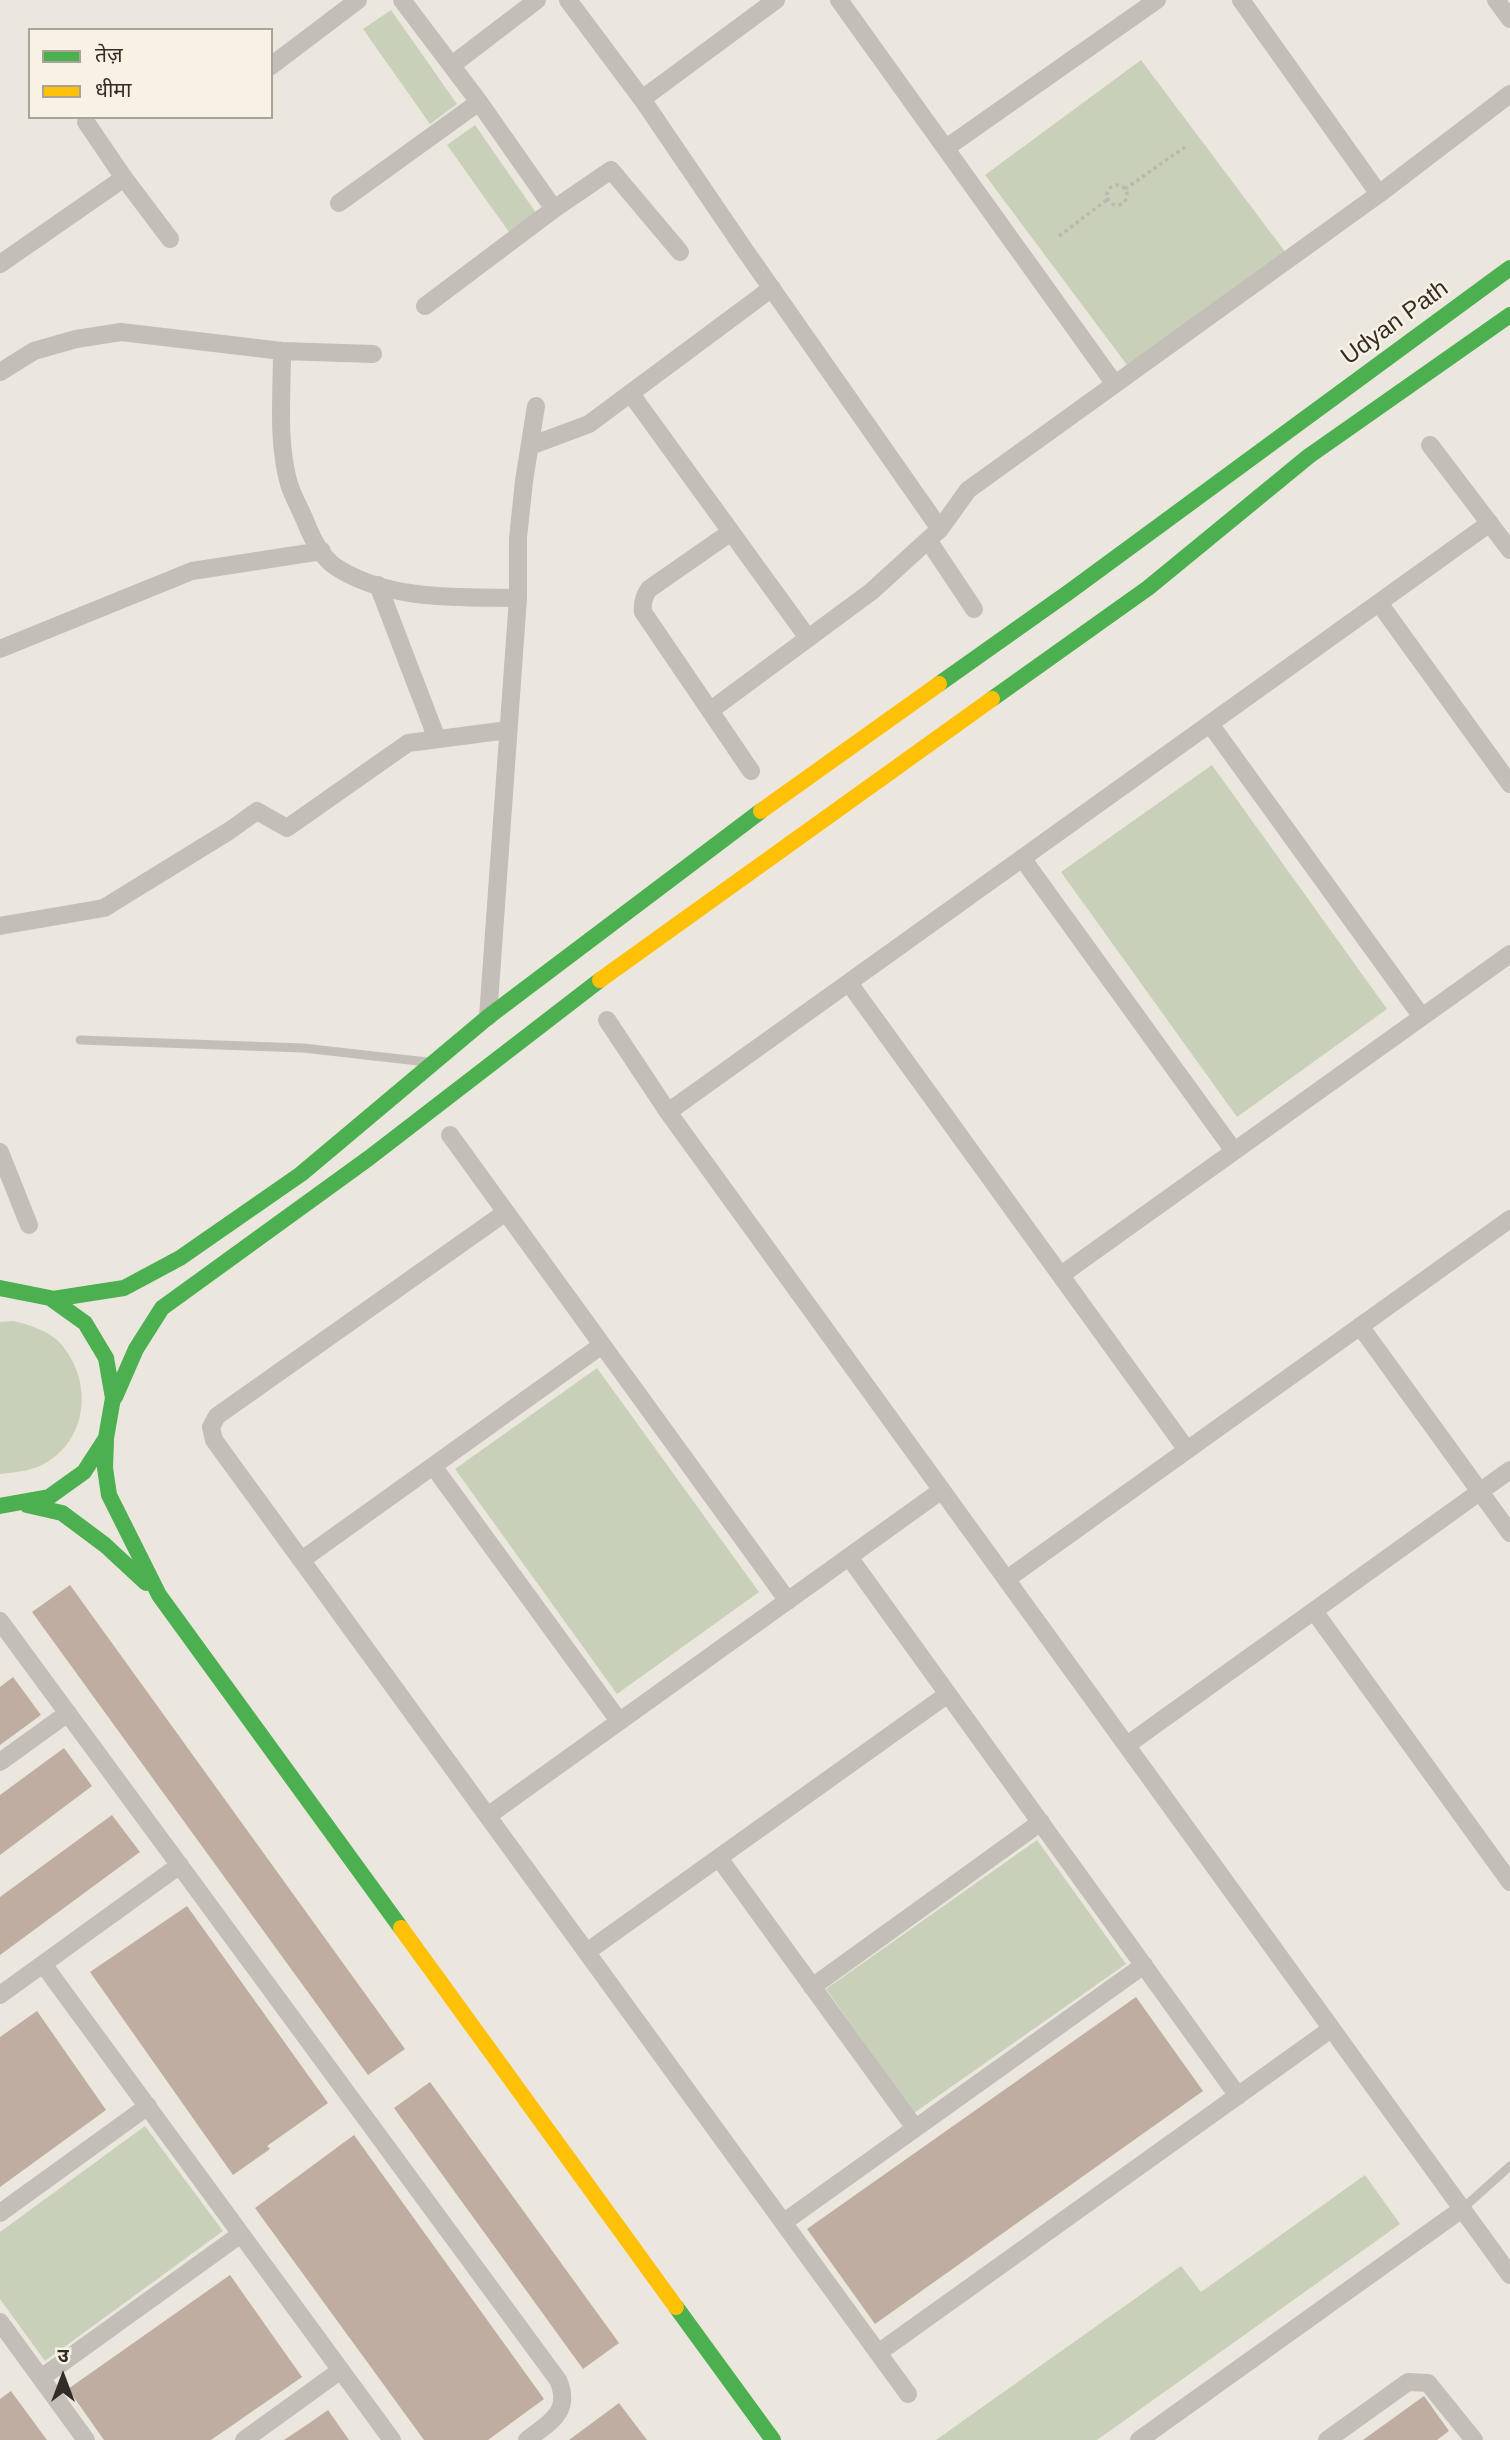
<!DOCTYPE html>
<meta charset="utf-8">
<style>
body{margin:0}
#map{position:relative;width:1510px;height:2440px;overflow:hidden;background:#ebe7de;font-family:Helvetica,"Noto Sans Devanagari",sans-serif}
canvas{display:block}
.legend{position:absolute;left:28px;top:28px;width:245px;height:91px;box-sizing:border-box;background:#f8f2e5;border:2px solid #aaa399;margin:0;padding:9px 12px;list-style:none;font-size:21px;color:#342c27}
.legend li{display:flex;align-items:center;gap:14px;height:35px}
.legend b{width:35px;border:2px solid #aaa399}
.north{position:absolute;left:28px;top:2342px;width:70px;height:70px;-webkit-text-stroke:5px #f8f2e5;paint-order:stroke;rotate:0deg;font-size:19px;font-weight:700;line-height:28px;text-align:center;color:#342c27}
.north::after{content:'';display:block;margin:auto;width:24px;height:32px;background:#342c27;clip-path:polygon(50% 0,100% 100%,50% 72%,0 100%)}
</style>
<div id="map">
<canvas width="1510" height="2440"></canvas>
<ul class="legend">
<li><b style="height:9px;background:#4caf50"></b>तेज़</li>
<li><b style="height:9px;background:#ffc107"></b>धीमा</li>
</ul>
<div class="north">उ</div>
</div>
<script>
const ctx = document.querySelector('canvas').getContext('2d');
ctx.lineJoin = 'round';
function paint(path, color) { ctx.fillStyle = color; ctx.fill(path, 'evenodd'); }
function stroke(path, color, width, dash) { ctx.strokeStyle = color; ctx.lineWidth = width; ctx.lineCap = dash ? 'butt' : 'round'; ctx.setLineDash(dash || []); ctx.stroke(path); }
function drawText(font, color, halo, rows, align = 'center') {
  ctx.font = font + ' Helvetica,sans-serif'; ctx.lineWidth = 5; ctx.setLineDash([]); ctx.textBaseline = 'middle'; ctx.strokeStyle = halo; ctx.fillStyle = color; for (const [text, x, y, turn = 0] of rows) {
    ctx.save(); ctx.translate(x, y); ctx.rotate((+turn || 0) * Math.PI / 180); ctx.textAlign = isNaN(turn) ? turn : align; if (halo) ctx.strokeText(text, 0, 0); ctx.fillText(text, 0, 0); ctx.restore();
  }
}
paint(new Path2D(`
 M391,10L457,104L430,124L363,29Z
 M1141,60L1286,253L1130,369L985,175Z
 M475,125L541,220L514,239L447,145Z
 M1212,765L1387,1009L1237,1117L1061,872Z
 M13,1321C29,1325 44,1329 57,1340C92,1374 91,1436 47,1462C33,1471 17,1472 0,1474V1322Z
 M597,1368L759,1592L617,1694L455,1469Z
 M1037,1840L1126,1964L914,2113L826,1989Z
 M145,2126L223,2231L45,2361L0,2299V2232Z
 M1365,2175L1400,2224L1097,2440H936L1181,2266L1201,2292Z`), '#c9d0b9');
paint(new Path2D(`
 M70,1585L405,2049L368,2075L32,1612Z
 M13,1677L41,1715L0,1745V1687Z
 M64,1748L92,1786L0,1855V1795Z
 M112,1815L140,1852L0,1955V1897Z
 M187,1906L328,2103L267,2146L270,2149L233,2175L90,1972Z
 M1136,1997L1203,2091L875,2324L807,2229Z
 M37,2011L106,2110L0,2187V2037Z
 M430,2082L619,2343L583,2369L394,2108Z
 M354,2135L544,2399L488,2440H424L255,2208Z
 M230,2275L302,2377L211,2440H104L68,2389Z
 M11,2391L16,2398L47,2440H0V2399Z
 M1424,2396L1449,2431L1437,2440H1363Z
 M619,2403L647,2440H569L592,2423Z
 M328,2410L349,2440H284L308,2424Z`), '#beada0');
stroke(new Path2D(`
 M1107 195a10 10 0 1 1 20 0a10 10 0 1 1-20 0Z
 M1125,189L1185,147
 M1059,236L1108,199`), '#bcb7b0', 3.5, [3.5, 3.5]);
stroke(new Path2D(`
 M80,1040L303,1048L427,1062
 M1462,2209L1510,2166`), '#c3beb8', 9);
stroke(new Path2D(`
 M402,0L479,102L554,209
 M568,0L642,99L742,246L940,529L872,591L711,710
 M839,0L1114,383
 M1241,0L1379,194
 M1496,0L1510,19
 M452,65L537,0
 M271,66L358,0
 M642,99L776,0
 M86,122L124,178L170,239
 M946,148L1157,0
 M339,203L479,102
 M0,264L124,178
 M425,306L554,209L611,170L680,252
 M282,351C282,394 277,442 289,484C293,497 301,510 306,523C312,538 322,558 336,567C388,601 458,597 518,598
 M0,372L34,351L76,339L121,332L282,351L373,354
 M631,394L808,638
 M1430,445L1510,550
 M530,446L589,424L772,288
 M940,529L968,490L1379,194L1510,94
 M731,532L649,589C644,596 642,602 643,612L751,771
 M928,540L974,609
 M378,585L437,739
 M1379,603L1510,784
 M0,649L192,571L322,551
 M1210,724L1422,1017
 M1022,858L1234,1151
 M0,926L104,908L229,831L257,811L287,828L408,743L508,730
 M849,983L1187,1450
 M488,1017L518,598V538L524,481L536,406
 M607,1020L668,1112L1510,2275
 M668,1112L1490,523
 M450,1135L788,1601
 M0,1152L29,1225
 M506,1212L217,1416L211,1427L214,1440L908,2394
 M1061,1275L1510,954
 M1360,1326L1510,1533
 M433,1466L619,1721
 M849,1557L1238,2096
 M303,1559L602,1345
 M1007,1579L1510,1219
 M1314,1611L1510,1882
 M0,1621L558,2380C572,2412 550,2422 527,2440
 M1127,1745L1510,1470
 M0,1762L68,1713
 M489,1815L942,1490
 M719,1858L915,2128
 M588,1951L948,1694
 M43,1964L392,2440
 M812,1987L1041,1822
 M0,1995L180,1865
 M0,2213L148,2106
 M784,2222L1144,1965
 M0,2322L86,2440
 M878,2353L1331,2029
 M41,2378L241,2234
 M244,2440L341,2370
 M1139,2440L1462,2209
 M1327,2440L1408,2382L1428,2383L1474,2440`), '#c3beb8', 18);
stroke(new Path2D(`
 M939,684L1069,592L1510,268
 M992,699L1148,588L1309,456L1510,315
 M0,1288L50,1298L85,1323L106,1358L113,1398L106,1438L84,1472L49,1497L0,1506
 M53,1299L124,1288L180,1258L301,1174L488,1017L761,811
 M115,1397L136,1349L162,1308L369,1158L600,980
 M106,1441L105,1468L109,1495L159,1595L401,1928
 M27,1505L62,1513L105,1545L146,1583
 M676,2307L773,2440`), '#4caf50', 16);
stroke(new Path2D(`
 M761,811L939,684
 M600,980L992,699
 M401,1928L676,2307`), '#ffc107', 16);
drawText('24px', '#342c27', '#f8f2e5', [
 ["Udyan Path",1395,323,-36]
]);
</script>
